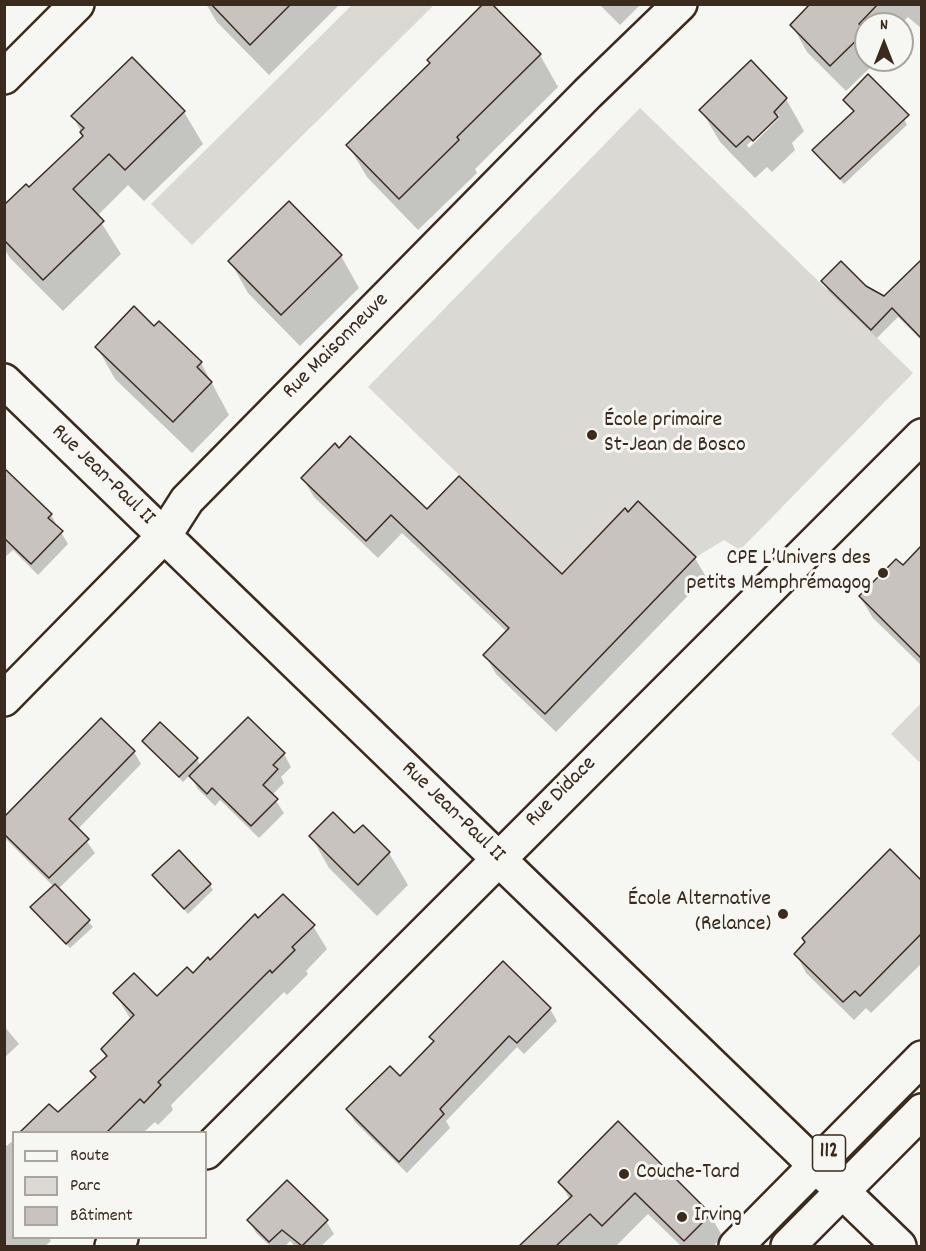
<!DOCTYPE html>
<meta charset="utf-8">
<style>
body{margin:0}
#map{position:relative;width:926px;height:1251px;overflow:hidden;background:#f6f6f2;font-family:Dekko,sans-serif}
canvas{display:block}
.frame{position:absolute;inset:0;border:6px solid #3b2a1e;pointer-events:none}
.legend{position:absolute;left:12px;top:1131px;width:195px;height:108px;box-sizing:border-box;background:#f6f6f2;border:2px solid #aba49d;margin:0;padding:8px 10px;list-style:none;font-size:18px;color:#3b2a1e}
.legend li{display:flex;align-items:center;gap:12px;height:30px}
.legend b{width:30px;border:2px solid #aba49d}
.north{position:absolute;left:854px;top:12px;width:60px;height:60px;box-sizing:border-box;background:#f6f6f2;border:2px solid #aba49d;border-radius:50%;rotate:0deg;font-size:16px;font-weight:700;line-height:24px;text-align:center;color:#3b2a1e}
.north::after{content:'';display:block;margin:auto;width:21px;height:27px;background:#3b2a1e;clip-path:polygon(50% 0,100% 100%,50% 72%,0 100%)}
</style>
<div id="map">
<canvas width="926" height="1251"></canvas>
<div class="frame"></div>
<ul class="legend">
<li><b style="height:8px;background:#f6f6f2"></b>Route</li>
<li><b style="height:16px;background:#dad9d3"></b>Parc</li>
<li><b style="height:16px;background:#c8c3be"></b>Bâtiment</li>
</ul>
<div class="north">N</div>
</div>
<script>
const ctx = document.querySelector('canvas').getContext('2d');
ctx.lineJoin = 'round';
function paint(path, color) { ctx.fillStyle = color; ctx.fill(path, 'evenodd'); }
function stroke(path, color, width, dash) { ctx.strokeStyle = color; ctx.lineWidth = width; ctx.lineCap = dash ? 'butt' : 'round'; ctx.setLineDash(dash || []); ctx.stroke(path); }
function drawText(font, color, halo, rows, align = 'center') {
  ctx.font = font + ' Dekko,sans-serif'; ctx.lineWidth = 6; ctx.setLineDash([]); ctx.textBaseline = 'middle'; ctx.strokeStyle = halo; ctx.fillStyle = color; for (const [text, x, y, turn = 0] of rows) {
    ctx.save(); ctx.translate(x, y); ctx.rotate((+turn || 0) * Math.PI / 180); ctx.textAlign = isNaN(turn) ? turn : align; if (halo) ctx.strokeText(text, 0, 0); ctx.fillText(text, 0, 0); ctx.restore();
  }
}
paint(new Path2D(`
 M353,4L434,5L192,245L151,204Z
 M640,108L913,373L740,550L724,540L696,557L638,501L628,512L624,509L558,577L540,553L368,387Z
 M921,703L922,759L919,762L891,734Z`), '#dad9d3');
paint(new Path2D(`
 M206,4H340L269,75L217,22Z
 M490,4L540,55L558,87L475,169L477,173L418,230L367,177L348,145Z
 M599,4H641L620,25Z
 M812,4H922V29L908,17L901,24H866V60H878L846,91L807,52L792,25Z
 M132,59L184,112L203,144L144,201L128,185L97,216L121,254L63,311L10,258L4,248V214L84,137L73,116Z
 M751,63L786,99L804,131L792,143L795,150L772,172L767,167L755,178L720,142L701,110ZM779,114V118L749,148L747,145Z
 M845,100L904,119L907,125L844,184L814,150L855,112Z
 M289,203L341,256L359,288L300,346L248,293L230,261Z
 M913,270L922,278V341L898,317L877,338L828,291L823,281L884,298Z
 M154,328L201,363L229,415L192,453L115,379L97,347Z
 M4,477L51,515L68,544L38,575L13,550L4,558Z
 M303,479L427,511L562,576L695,558L706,577L556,732L496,674L485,655L507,632L402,533L378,558L314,497Z
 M922,548V666L873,618L860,597L903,567Z
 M144,741L197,759L201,766L284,754L291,767L281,777L284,783L272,795L284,813L259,838L220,800L215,806L198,789L190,775L183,782Z
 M134,752L141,764L78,829L95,853L58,889L93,927L70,948L32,907L54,887L5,838L4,818Z
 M363,827L389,853L408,885L377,916L329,868L311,836L354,835Z
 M890,851L922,882V963L871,1013L866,1008L854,1020L806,973L796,954Z
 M154,875L210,885L213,890L188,914Z
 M258,920L313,926L327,949L306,971L308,974L287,995L284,992L171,1105L173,1110L158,1125L155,1122L144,1132H21L49,1106L57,1115L96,1078L92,1072L107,1057L102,1050L131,1020L115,993L157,999L210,962Z
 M550,1009L557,1021L524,1054L517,1047L446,1121L450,1128L407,1173L355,1122L348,1110L400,1079L434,1042L431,1037Z
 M4,1026L19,1044L4,1058Z
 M618,1123L710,1215L723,1237L713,1246H681L648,1214L616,1246H521L570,1200L560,1182Z
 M14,1140V1238H49L51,1241L45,1246H4V1148Z
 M249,1220L326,1221L334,1234L321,1246H295L290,1241L285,1246H270L256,1233Z`), '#0003');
const building = new Path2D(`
 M211,4H291L250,45Z
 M483,4H492L541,54L457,137L459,140L399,199L346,145L430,63L427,60Z
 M810,4H878L859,24L866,31L830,66L790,25Z
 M132,57L185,111L125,170L109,154L73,189L104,221L43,280L4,240V205L26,184L29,187L83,136L80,132L84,128L71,116Z
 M751,60L787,98L774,112L778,117L753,141L748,136L736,147L699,110Z
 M868,74L909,115L840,179L812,150L854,111L843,100Z
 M289,201L342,255L281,315L228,261Z
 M921,260V338L892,308L871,330L821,281L841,261L866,286L884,296Z
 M134,306L154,326L159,321L202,362L197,367L212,382L173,422L95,347Z
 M350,436L427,509L459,476L562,574L625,508L628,512L638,501L696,557L545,714L483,655L509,628L391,515L366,541L301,478L335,443L339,448Z
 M4,468L52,514L48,518L63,531L31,564L4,538Z
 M921,546V658L859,596L896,559L903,565Z
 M248,717L285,753L273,765L278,769L263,785L278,799L251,826L212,788L207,794L189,776Z
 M101,718L135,751L69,819L89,839L49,878L4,834V817Z
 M160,722L198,758L179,777L142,741Z
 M333,812L354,833L363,825L390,852L358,885L309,836Z
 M890,849L921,880V934L860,996L855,991L843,1002L794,954L805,942L802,938Z
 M179,850L211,884L184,909L152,875Z
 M55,884L90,920L66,944L30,907Z
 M283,894L315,925L292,947L295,950L272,973L270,970L158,1082L161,1085L144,1103L140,1099L107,1132H20L49,1104L58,1112L96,1077L90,1071L107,1056L101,1049L134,1015L113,993L134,973L157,996L187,967L193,973L208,957L210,960L255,914L258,918Z
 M503,961L551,1008L517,1043L509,1036L440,1109L444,1114L399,1162L346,1109L390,1066L400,1076L434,1041L429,1037Z
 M618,1121L711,1214L684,1241L635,1193L602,1226L590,1214L556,1246H519L572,1196L558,1182Z
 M287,1180L328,1220L302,1246L282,1230L269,1242L247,1220Z`);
paint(building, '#c8c3be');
stroke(building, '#3b2a1e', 1.5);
const minor = new Path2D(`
 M4,77L77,4
 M4,381L899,1246
 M4,699L164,536L187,500L588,93L680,4
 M206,1152L922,436
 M112,1246L121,1238`);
const major = new Path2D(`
 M736,1246L922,1058
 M788,1246L922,1111`);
stroke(minor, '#3b2a1e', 38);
stroke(major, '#3b2a1e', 38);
stroke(minor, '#f6f6f2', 33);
stroke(major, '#f6f6f2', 33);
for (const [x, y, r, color] of [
 [592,435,6,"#3b2a1e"],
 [883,573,6,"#3b2a1e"],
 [783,914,6,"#3b2a1e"],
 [624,1174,6,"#3b2a1e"],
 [682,1217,6,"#3b2a1e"]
]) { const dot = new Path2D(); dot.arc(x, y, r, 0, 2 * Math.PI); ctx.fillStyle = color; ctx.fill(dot); stroke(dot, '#f6f6f2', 2); }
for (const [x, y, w] of [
 [829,1153,33]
]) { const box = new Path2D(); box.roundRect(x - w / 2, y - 18, w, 36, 4.5); ctx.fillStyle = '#f6f6f2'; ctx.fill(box); stroke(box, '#3b2a1e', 1.5); }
drawText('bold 21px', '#3b2a1e', null, [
 ["112",829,1153]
]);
drawText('22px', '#3b2a1e', '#f6f6f2', [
 ["Rue Maisonneuve",337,347,-45],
 ["Rue Jean-Paul II",102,476,44],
 ["Rue Didace",562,793,-45],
 ["Rue Jean-Paul II",452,813,44]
]);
drawText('22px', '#3b2a1e', '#f6f6f2', [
 ["École primaire",604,422],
 ["St-Jean de Bosco",604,447],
 ["CPE L’Univers des",871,560,"right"],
 ["petits Memphrémagog",871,585,"right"],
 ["École Alternative",771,901,"right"],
 ["(Relance)",771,926,"right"],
 ["Couche-Tard",636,1174],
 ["Irving",694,1217]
], 'left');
</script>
